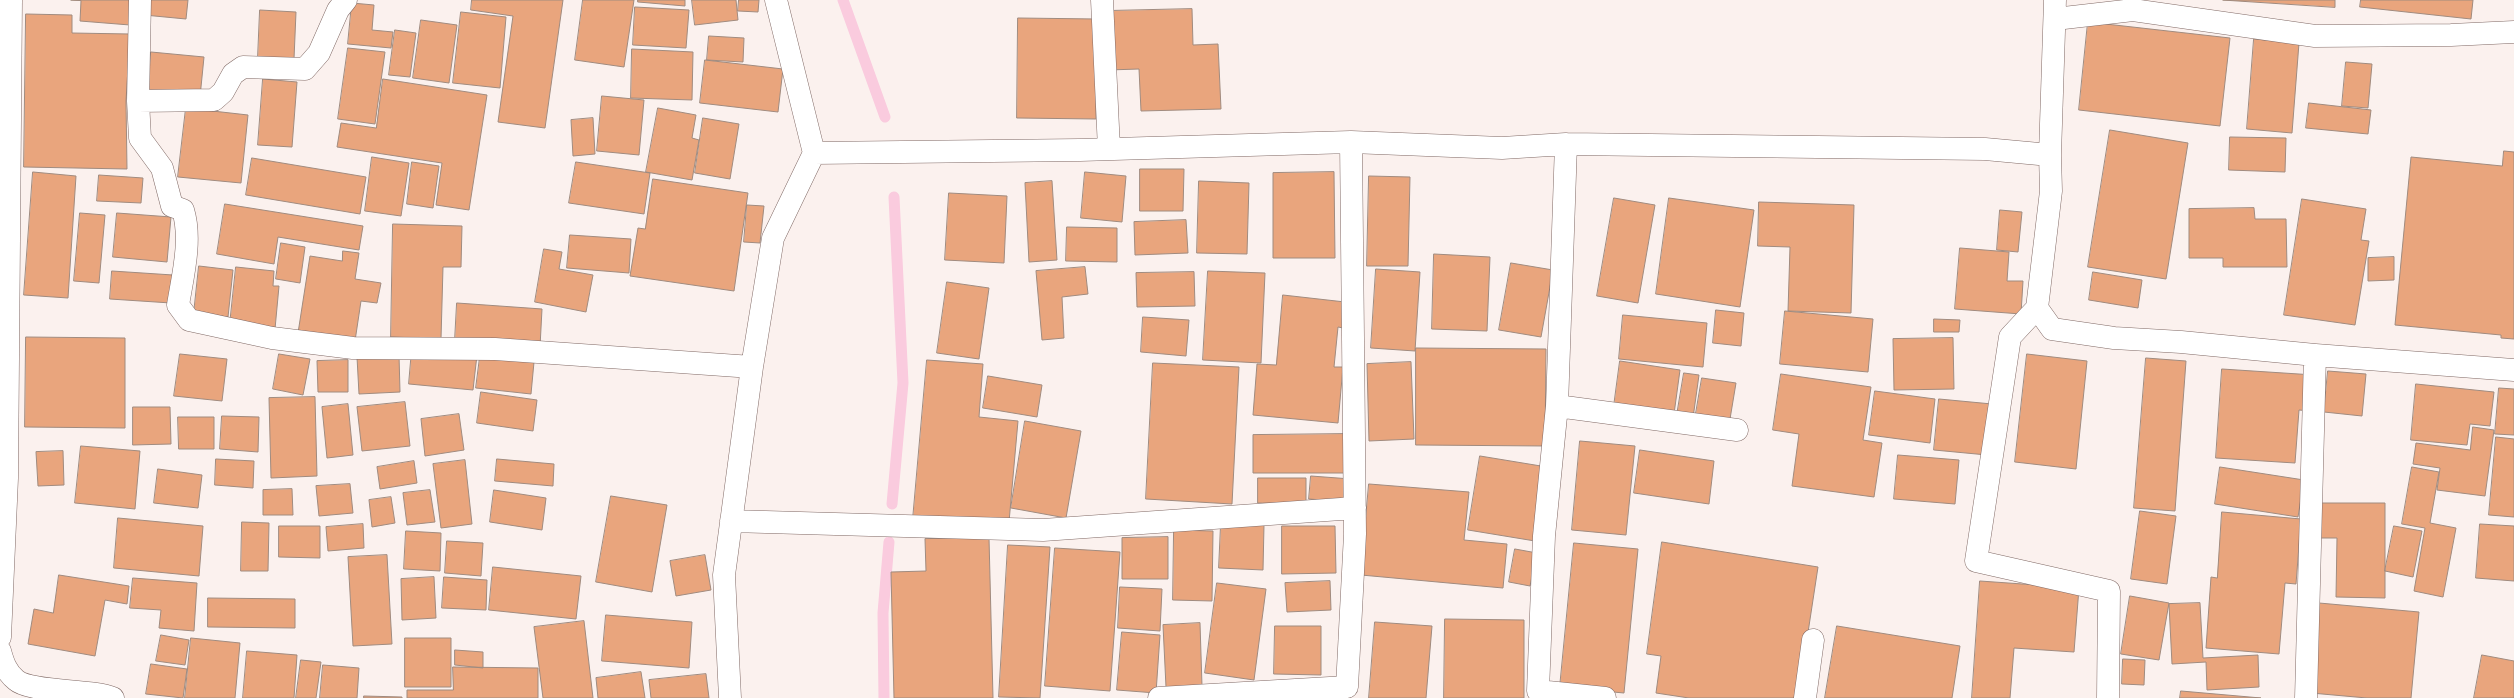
<!DOCTYPE html>
<style>
body{margin:0}
canvas{display:block;background:#fbf1ee}
</style>
<canvas width="2514" height="698"></canvas>
<script>
const ctx = document.querySelector('canvas').getContext('2d');
ctx.lineJoin = 'round';
function stroke(path, color, width, dash) { ctx.strokeStyle = color; ctx.lineWidth = width; ctx.lineCap = dash ? 'butt' : 'round'; ctx.setLineDash(dash || []); ctx.stroke(path); }
function paint(path, color) { ctx.fillStyle = color; ctx.fill(path, 'evenodd'); }
stroke(new Path2D(`
 M843,0L885,117
 M892,504L903,383L894,197
 M884,698L883,613L889,542`), '#facbde', 11);
const building = new Path2D(`
 M71,0H132L130,25L80,21L81,1Z
 M145,0H188L186,19L144,15Z
 M472,0H563L545,128L498,122L513,16L471,10Z
 M583,0H634L624,67L575,60Z
 M638,0H685V6L638,2Z
 M692,0H736L738,20L695,25Z
 M739,0H759L758,12L738,11Z
 M2223,0H2335V7Z
 M2361,0H2473L2471,19L2360,7Z
 M352,3L374,5L372,30L393,32L391,48L348,44Z
 M635,7L689,10L686,48L633,45Z
 M1192,9L1193,45L1218,44L1221,109L1141,111L1139,69L1108,70L1106,11Z
 M260,10L296,12L294,59L258,57Z
 M461,12L506,17L500,88L453,83Z
 M26,14L72,15V33L130,34L126,101L127,169L24,167Z
 M1018,18L1097,19L1096,119L1017,118Z
 M421,20L457,25L449,83L413,78Z
 M2088,22L2230,38L2220,126L2079,110Z
 M395,30L416,33L410,77L389,75Z
 M709,36L744,38L743,62L707,60Z
 M2254,39L2299,43L2292,133L2247,129Z
 M348,48L385,52L375,124L338,119Z
 M632,49L693,52L692,100L631,98Z
 M151,52L204,57L200,97L148,91Z
 M705,60L783,69L778,112L700,103Z
 M2346,62L2372,64L2368,108L2342,106Z
 M263,79L297,82L292,147L258,145Z
 M383,79L487,95L469,210L436,205L442,163L337,147L341,123L376,128Z
 M602,96L644,100L639,155L597,151Z
 M2309,103L2371,110L2368,134L2306,128Z
 M186,108L248,115L241,183L178,177Z
 M658,108L696,115L692,138L699,140L692,180L646,172Z
 M593,118L595,154L573,156L571,120Z
 M703,118L739,124L730,179L695,173Z
 M2110,130L2188,143L2166,279L2088,267Z
 M2230,137L2286,138L2285,172L2229,170Z
 M2504,151L2514,152V339L2501,338V335L2395,325L2411,157L2502,166Z
 M372,157L409,163L401,216L365,211Z
 M252,158L366,177L360,214L246,195Z
 M412,162L439,166L433,208L407,204Z
 M576,162L650,173L644,214L569,203Z
 M1140,169H1184L1183,211H1140Z
 M33,172L76,176L68,298L24,295Z
 M1085,172L1126,176L1122,222L1081,218Z
 M1334,172L1335,258H1273V173Z
 M99,175L143,178L141,203L97,201Z
 M1369,176L1410,177L1408,266H1367Z
 M653,179L748,193L734,291L630,276L638,228L645,229Z
 M1052,181L1057,260L1029,262L1025,183Z
 M1199,181L1249,183L1247,254L1197,253Z
 M949,193L1007,196L1004,263L945,260Z
 M1614,198L1655,205L1638,303L1597,296Z
 M1669,198L1754,210L1740,307L1656,294Z
 M2302,199L2366,209L2361,240L2369,241L2355,325L2284,315Z
 M1759,202L1854,205L1851,313L1788,311L1790,247L1758,246Z
 M225,204L363,226L359,250L278,237L274,264L217,254Z
 M747,205L764,206L760,243L744,242Z
 M2254,208L2255,219H2286L2287,267H2223V258H2189V209Z
 M2000,210L2022,212L2018,252L1997,250Z
 M80,213L105,215L99,283L74,281Z
 M117,213L171,217L167,262L113,257Z
 M1186,220L1188,253L1135,255L1134,222Z
 M393,224L462,226L461,267H443L441,339L391,337Z
 M1067,227L1117,228V262L1066,261Z
 M570,235L631,239L629,273L567,268Z
 M281,243L305,247L300,283L276,279Z
 M1960,248L2009,252L2007,281H2023L2021,314L1955,309Z
 M544,249L562,252L559,269L593,275L586,312L535,302Z
 M343,251L359,253L355,279L381,283L377,303L361,301L355,341L298,333L310,256L342,261Z
 M1434,254L1490,257L1487,331L1432,329Z
 M2394,257V280L2368,281V258Z
 M1511,263L1553,270L1541,337L1499,330Z
 M199,266L233,270L228,317L194,313Z
 M236,267L274,271L273,286H279L275,329L230,324Z
 M1085,267L1088,294L1062,297L1064,338L1042,340L1036,271Z
 M1376,269L1420,272L1415,351L1371,348Z
 M112,271L173,275L171,303L110,299Z
 M1208,271L1265,273L1261,363L1203,360Z
 M1194,272L1195,306L1137,307L1136,273Z
 M2093,272L2142,280L2138,308L2089,300Z
 M947,282L989,288L979,359L937,353Z
 M1283,295L1345,302L1343,328L1338,327L1334,367H1343L1338,423L1253,415L1257,364L1276,365Z
 M457,303L542,309L540,347L455,340Z
 M1716,310L1744,313L1741,346L1713,343Z
 M1785,311L1873,319L1868,372L1780,364Z
 M1623,315L1707,323L1703,367L1619,359Z
 M1143,317L1189,320L1186,356L1141,352Z
 M1934,319L1960,320L1959,332H1934Z
 M26,337L125,338V428L25,427Z
 M1953,338L1954,389L1894,390L1893,339Z
 M1416,348L1546,349L1545,446L1416,445Z
 M412,349L477,355L473,390L409,384Z
 M180,354L227,359L222,401L174,396Z
 M279,354L310,359L303,395L273,389Z
 M2027,354L2087,361L2076,469L2015,462Z
 M399,355L400,392L359,394L357,357Z
 M480,357L534,362L531,394L476,388Z
 M2146,358L2186,361L2175,511L2134,508Z
 M348,360V392H318L317,361Z
 M927,360L983,364L979,417L1018,421L1009,522L913,519Z
 M1620,361L1680,370L1674,414L1614,406Z
 M1411,362L1414,439L1369,441L1367,364Z
 M1153,363L1239,367L1232,504L1146,499Z
 M2222,369L2314,375L2311,411L2299,410L2295,463L2216,458Z
 M2328,371L2366,374L2362,416L2324,412Z
 M1684,373L1699,375L1693,418L1677,415Z
 M1781,374L1871,387L1863,440L1882,443L1874,497L1792,486L1799,434L1773,430Z
 M988,376L1042,385L1037,417L983,408Z
 M1702,378L1736,383L1729,425L1695,419Z
 M2416,384L2494,392L2490,426L2470,424L2467,445L2411,440Z
 M2499,388L2514,389V435L2495,434Z
 M1875,391L1935,399L1930,443L1869,435Z
 M481,392L537,400L533,431L477,423Z
 M315,397L317,476L271,478L269,398Z
 M1939,399L1992,404L1987,455L1934,450Z
 M405,402L410,446L362,451L357,407Z
 M348,404L353,455L327,458L322,407Z
 M133,407H170L171,444L133,445Z
 M459,414L464,450L425,456L421,419Z
 M222,416L259,417L258,452L220,449Z
 M178,417H214V449H179Z
 M1025,421L1081,431L1066,518L1011,508Z
 M2473,427L2494,430L2485,496L2437,490L2440,468L2413,464L2416,443L2470,450Z
 M1344,434V473H1253V435Z
 M2496,437L2514,439V517L2489,515Z
 M1580,441L1635,446L1626,535L1572,530Z
 M81,446L140,451L135,509L75,503Z
 M1640,450L1714,461L1709,504L1634,493Z
 M63,451L64,485L38,486L36,452Z
 M1898,455L1959,460L1955,504L1894,499Z
 M1480,456L1547,467L1535,541L1468,530Z
 M216,459L254,461L253,488L215,485Z
 M497,459L554,464L553,486L495,481Z
 M465,460L472,524L441,528L433,464Z
 M414,461L417,483L380,489L377,467Z
 M2220,467L2304,480L2298,517L2215,504Z
 M2412,467L2439,472L2430,523L2456,528L2443,597L2414,591L2425,528L2402,524Z
 M158,469L202,475L198,508L154,503Z
 M1311,476L1351,479L1348,502L1309,499Z
 M1258,478H1306V504L1258,503Z
 M350,484L353,513L319,516L316,486Z
 M1369,484L1469,492L1464,540L1507,544L1503,588L1361,575Z
 M292,489L293,515H263V490Z
 M430,490L435,522L407,525L403,493Z
 M494,490L546,498L542,530L490,522Z
 M611,496L667,505L652,592L596,582Z
 M391,497L395,523L372,527L369,500Z
 M2320,503H2385V598L2336,597L2337,538H2319Z
 M2140,511L2176,516L2167,584L2131,579Z
 M2222,512L2301,519L2296,584L2285,583L2279,654L2206,648L2211,577L2217,578Z
 M118,518L203,526L199,576L114,568Z
 M242,522L269,523L268,571H241Z
 M363,524L364,548L328,551L326,527Z
 M1221,524L1264,525L1263,570L1219,568Z
 M2480,524L2514,526V581L2476,578Z
 M279,526H320V558L279,557Z
 M1282,526H1335L1336,573L1282,574Z
 M2394,526L2422,531L2413,577L2385,571Z
 M1174,530L1213,531L1212,601L1173,600Z
 M406,531L441,533L440,571L404,569Z
 M1168,537V579H1122V538Z
 M989,538L993,698H894L891,572L926,571L925,539Z
 M447,541L483,543L481,576L445,573Z
 M1662,542L1818,567L1798,698H1689L1656,693L1661,656L1647,654Z
 M1574,543L1638,549L1624,693L1560,687Z
 M1008,545L1050,547L1040,698L999,697Z
 M1055,548L1120,552L1110,691L1045,686Z
 M1515,549L1537,553L1530,586L1509,582Z
 M387,555L392,644L353,646L348,557Z
 M705,555L711,590L676,596L670,561Z
 M493,567L581,576L576,619L489,610Z
 M59,575L129,586L127,604L105,600L95,656L28,644L34,609L53,613Z
 M434,577L436,618L402,620L401,579Z
 M444,577L487,580L486,610L442,608Z
 M133,578L197,583L194,631L159,628L161,610L130,608Z
 M1330,581L1331,610L1287,612L1285,583Z
 M1980,581L2079,588L2074,652L2014,648L2010,698H1972Z
 M1217,583L1266,589L1254,680L1205,673Z
 M1120,587L1162,589L1160,631L1118,628Z
 M2130,596L2169,603L2159,660L2121,654Z
 M208,598L295,599V628L208,627Z
 M2200,603L2203,658L2258,655L2259,687L2207,690L2206,662L2172,664L2169,604Z
 M2319,603L2419,612L2411,698H2367L2311,693Z
 M606,615L692,622L689,668L602,661Z
 M1445,619L1524,620V698H1444Z
 M584,621L593,698H543L534,627Z
 M1375,622L1432,626L1426,698H1369Z
 M1200,623L1202,686L1166,687L1163,625Z
 M1275,626H1321V675L1274,674Z
 M1837,626L1960,646L1952,698H1825Z
 M1122,632L1160,635L1156,693L1117,690Z
 M161,635L189,640L185,665L156,661Z
 M191,638L240,643L235,698H185Z
 M405,638H451V687H405Z
 M455,650L483,652V668L455,665Z
 M247,651L297,655L294,698H243Z
 M2482,655L2514,661V698H2474Z
 M2123,659L2145,660L2144,685L2122,684Z
 M301,660L321,662L316,698H296Z
 M151,664L187,669L183,698L146,694Z
 M323,665L359,668L357,698H320Z
 M453,667L538,668V698H407V690H453Z
 M641,672L645,698H598L596,678Z
 M706,674L709,698H651L649,680Z
 M2181,691L2261,698H2180Z
 M364,696L402,697V698H364Z`);
paint(building, '#e9a57d');
stroke(building, '#a08b7f', 1);
const minor = new Path2D(`
 M140,0L138,101L214,100L223,92L233,74L243,67L305,69L319,53L338,10L346,0
 M1102,0L1109,149
 M2055,19L2133,10L2315,36L2451,35L2514,32
 M138,101L140,138L162,168L172,206L183,210C192,239 183,275 178,305L189,320L272,338L353,348L495,349L752,367
 M1566,144L1557,406L1544,536L1538,691L1605,698
 M814,153L1080,150L1351,142L1502,148L1566,144L1985,149L2050,155L2051,191L2037,308L2052,329L2114,338L2181,342L2315,355L2514,370
 M2050,155L2055,0
 M2037,308L2010,337L1976,561L2109,591L2108,698
 M1557,406L1737,430
 M731,521L1043,530L1355,508
 M0,637L7,478L11,0
 M0,651C3,662 6,672 16,680C31,693 92,689 113,698
 M730,698L724,575L752,367L773,238L814,153L776,0
 M1159,698L1347,687L1355,534L1351,142
 M1805,698L1813,640
 M2306,698L2315,355`);
stroke(minor, '#816a66', 23);
stroke(minor, '#fff', 22);
</script>
